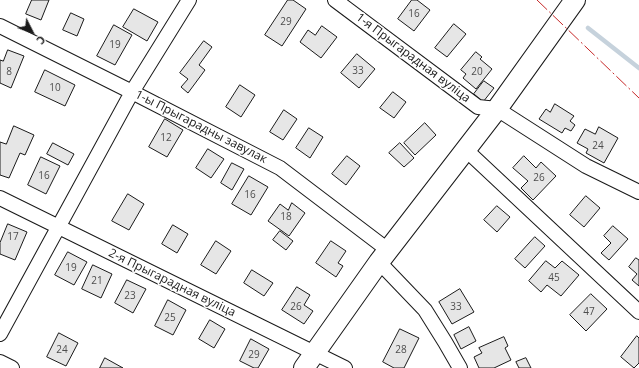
<!DOCTYPE html>
<meta charset="utf-8">
<style>
body{margin:0}
#map{position:relative;width:639px;height:368px;overflow:hidden;background:#fff;font-family:"Open Sans",sans-serif}
canvas{display:block}
.north{position:absolute;left:12px;top:12px;width:40px;height:40px;-webkit-text-stroke:3px #fff;paint-order:stroke;rotate:132deg;font-size:11px;font-weight:700;line-height:16px;text-align:center;color:#1a1a1a}
.north::after{content:'';display:block;margin:auto;width:14px;height:18px;background:#1a1a1a;clip-path:polygon(50% 0,100% 100%,50% 72%,0 100%)}
</style>
<div id="map">
<canvas width="639" height="368"></canvas>
<div class="north">С</div>
</div>
<script>
const ctx = document.querySelector('canvas').getContext('2d');
ctx.lineJoin = 'round';
function stroke(path, color, width, dash) { ctx.strokeStyle = color; ctx.lineWidth = width; ctx.lineCap = dash ? 'butt' : 'round'; ctx.setLineDash(dash || []); ctx.stroke(path); }
function paint(path, color) { ctx.fillStyle = color; ctx.fill(path, 'evenodd'); }
function drawText(font, color, halo, rows, align = 'center') {
  ctx.font = font + ' "Open Sans",sans-serif'; ctx.lineWidth = 3; ctx.setLineDash([]); ctx.textBaseline = 'middle'; ctx.strokeStyle = halo; ctx.fillStyle = color; for (const [text, x, y, turn = 0] of rows) {
    ctx.save(); ctx.translate(x, y); ctx.rotate((+turn || 0) * Math.PI / 180); ctx.textAlign = isNaN(turn) ? turn : align; if (halo) ctx.strokeText(text, 0, 0); ctx.fillText(text, 0, 0); ctx.restore();
  }
}
stroke(new Path2D(`
 M588,28L639,68`), '#c6d2dc', 4.5);
const building = new Path2D(`
 M32,0H49L41,20L26,14Z
 M288,0H293L306,9L282,46L265,35Z
 M412,0H417L430,10L414,31L398,19Z
 M134,9L158,22L147,41L123,27Z
 M71,13L84,19L77,36L63,30Z
 M454,24L466,34L447,57L435,48Z
 M114,25L132,35L115,65L97,56Z
 M322,26L337,37L321,58L300,42L308,30L315,35Z
 M204,41L212,47L199,65L205,70L188,93L181,87L188,79L180,73Z
 M8,50L24,56L11,88L0,83V60L3,61Z
 M476,52L482,57L480,59L492,69L476,89L463,78L466,74L461,70Z
 M357,54L375,69L359,88L341,73Z
 M45,70L75,85L65,106L35,92Z
 M484,81L494,88L483,102L474,94Z
 M240,85L255,95L241,117L226,107Z
 M393,92L406,102L394,118L380,108Z
 M555,104L574,116L570,121L575,125L571,131L565,128L562,133L539,119L546,109L550,112Z
 M284,110L297,119L283,140L270,132Z
 M165,119L183,130L167,157L149,147Z
 M425,123L436,135L415,155L404,143Z
 M14,126L34,135L25,155L20,153L9,178L0,175V142L6,144Z
 M599,127L618,138L604,163L586,153L588,149L577,143L585,129L595,134Z
 M309,128L323,137L310,158L296,148Z
 M53,143L74,154L68,165L47,154Z
 M400,143L414,158L404,167L389,153Z
 M208,149L224,159L211,178L196,168Z
 M347,156L360,166L346,185L332,174Z
 M524,156L536,168L541,162L556,176L533,200L521,188L528,181L513,168Z
 M41,157L60,166L46,194L28,185Z
 M232,163L244,169L232,190L221,183Z
 M249,176L268,187L251,215L232,204Z
 M128,194L144,204L129,230L112,221Z
 M586,196L600,208L584,227L570,215Z
 M292,203L305,213L289,236L268,221L280,204L288,210Z
 M497,206L510,217L497,232L484,220Z
 M8,224L27,232L15,260L0,254V243Z
 M173,225L188,234L177,253L162,244Z
 M613,226L628,239L609,260L601,253L611,243L604,236Z
 M280,231L293,241L286,250L273,240Z
 M535,237L545,246L525,268L515,259Z
 M216,241L231,251L216,274L201,265Z
 M331,241L346,251L338,263L343,266L336,277L316,263Z
 M68,252L87,262L74,285L55,275Z
 M636,258L639,260V286L632,280L637,274L629,267Z
 M546,261L555,268L562,261L579,275L561,296L547,285L541,292L529,281Z
 M93,265L112,274L101,298L82,289Z
 M252,270L273,283L264,296L244,283Z
 M127,280L146,289L133,313L115,303Z
 M297,287L310,295L304,305L313,311L304,324L282,310Z
 M460,289L474,312L452,324L439,302Z
 M591,294L607,309L586,331L570,315Z
 M168,300L186,310L173,335L155,326Z
 M210,320L225,329L214,348L199,339Z
 M469,327L476,341L461,349L454,335Z
 M400,329L419,338L404,368H394L383,362Z
 M59,333L78,343L66,366L47,357Z
 M637,336L639,338V363L634,368L621,357Z
 M504,337L508,346L505,348L511,360L494,368H479L474,357L482,353L479,348Z
 M251,339L269,349L258,368H254L240,361Z
 M105,358L123,368H100Z
 M526,358L531,368H519L516,362Z`);
paint(building, '#e6e6e6');
stroke(building, '#1a1a1a', 1);
const street = new Path2D(`
 M335,0L478,107L497,109L586,166L639,192
 M0,26L132,92L280,168L388,250
 M465,149L639,312
 M0,198L345,368
 M379,262L425,310L445,342L460,368
 M0,334L132,92L189,0
 M0,362L12,368`);
const secondary = new Path2D(`
 M304,368L379,262L497,109L575,0`);
stroke(street, '#1a1a1a', 16);
stroke(secondary, '#1a1a1a', 22);
stroke(street, '#fff', 14);
stroke(secondary, '#fff', 20);
stroke(new Path2D(`
 M537,0L639,98`), '#c62828', 1, [14, 3, 2, 3]);
drawText('10px', '#4d4d4d', null, [
 ["16",414,14],
 ["29",286,22],
 ["19",115,45],
 ["33",358,71],
 ["8",9,72],
 ["20",477,72],
 ["10",55,88],
 ["12",166,138],
 ["24",598,146],
 ["16",44,176],
 ["26",539,178],
 ["16",250,195],
 ["18",286,217],
 ["17",13,237],
 ["19",71,268],
 ["45",554,278],
 ["21",97,281],
 ["23",130,296],
 ["26",296,307],
 ["33",456,307],
 ["47",589,312],
 ["25",170,318],
 ["24",62,350],
 ["28",401,350],
 ["29",254,355]
]);
drawText('12px', '#1a1a1a', '#fff', [
 ["1-я Прыгарадная вуліца",413,58,37],
 ["1-ы Прыгарадны завулак",201,127,27],
 ["2-я Прыгарадная вуліца",172,283,26]
]);
</script>
